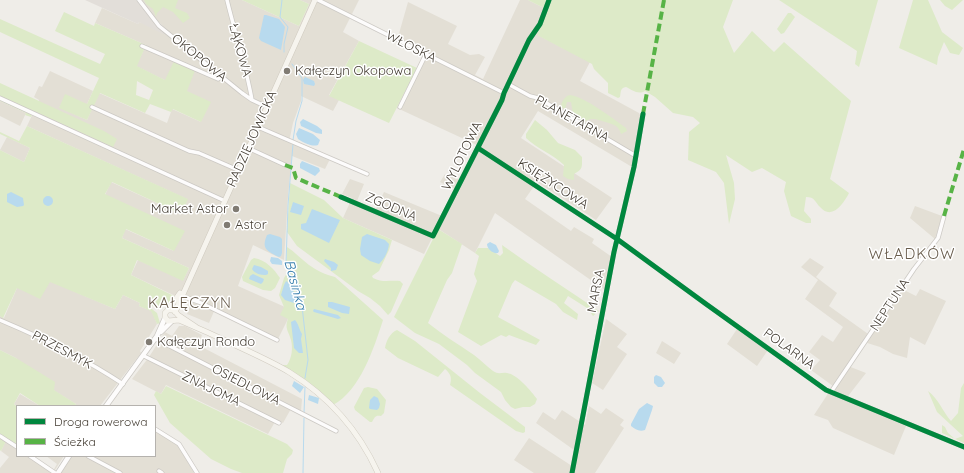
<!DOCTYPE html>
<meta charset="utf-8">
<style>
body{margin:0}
#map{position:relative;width:964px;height:473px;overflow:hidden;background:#efede8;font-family:Quicksand,sans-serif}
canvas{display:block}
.legend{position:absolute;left:16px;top:405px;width:140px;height:52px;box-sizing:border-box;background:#fff;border:1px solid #b5b2ae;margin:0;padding:5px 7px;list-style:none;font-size:12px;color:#453e34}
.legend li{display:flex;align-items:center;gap:8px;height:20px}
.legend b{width:20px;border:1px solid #b5b2ae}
</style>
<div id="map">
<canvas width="964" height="473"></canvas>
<ul class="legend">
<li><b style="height:5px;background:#00873e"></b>Droga rowerowa</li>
<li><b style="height:5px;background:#57b346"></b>Ścieżka</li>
</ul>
</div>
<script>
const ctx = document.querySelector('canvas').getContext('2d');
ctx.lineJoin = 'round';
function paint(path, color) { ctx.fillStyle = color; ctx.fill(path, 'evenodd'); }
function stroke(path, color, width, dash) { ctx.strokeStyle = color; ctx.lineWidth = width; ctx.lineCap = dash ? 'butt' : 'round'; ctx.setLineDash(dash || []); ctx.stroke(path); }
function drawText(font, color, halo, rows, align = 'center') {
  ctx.font = font + ' Quicksand,sans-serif'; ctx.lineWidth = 3; ctx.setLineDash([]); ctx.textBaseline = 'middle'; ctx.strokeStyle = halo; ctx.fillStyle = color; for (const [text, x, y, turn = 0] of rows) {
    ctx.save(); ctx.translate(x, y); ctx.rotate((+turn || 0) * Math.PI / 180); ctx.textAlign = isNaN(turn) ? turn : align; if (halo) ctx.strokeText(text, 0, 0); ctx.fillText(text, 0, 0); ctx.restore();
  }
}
paint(new Path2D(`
 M141,0H242L299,26L309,4L300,0H359L343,32L359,41L329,95L339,100L333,111L301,96V101L293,123L289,142L330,159L325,169L292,156L288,196L284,260L253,245L238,286L285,307L288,319L278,339L215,309L209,323L187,314L190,306L185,304L186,301L131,275L138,260L183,280L189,268L122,238L125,229L174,251L105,195L111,182L181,214L187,199L27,126L39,100L34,97L39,86L42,87L50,71L93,91L87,104L59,107L87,120L99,93L167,123L172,109L201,122L187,91L136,66L146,45L95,23L102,8L138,24L139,22L167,30L146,9Z
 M520,0H528L548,10L538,35L590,62L580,81L639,113L641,117L632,167L538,111L521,138L612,198L596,220L537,182L525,199L571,231L574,227L594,239L592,243L612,257L605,290L495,213L475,253L437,228L424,254L343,218L352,198L342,194L350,179L364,184L357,201L376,209L384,192L442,216L455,189L440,182L445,174L460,180L477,145L397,108L426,51L398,37L408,2L457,26L448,44L470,55L479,54L485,57L475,75L483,79Z
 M0,101L26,113L20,126L0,116Z
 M7,137L30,148L24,162L0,150Z
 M915,206L942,216L935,239L910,218Z
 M810,258L824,267L816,277L837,293L829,306L871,336L902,289L916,296L920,289L946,301L925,345L910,337L907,358L893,354L880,347L864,342L848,366L866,373L845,400L906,426L894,455L833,428L828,420L814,415L833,386L811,370L820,360L809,352L822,335L833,342L843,327L805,299L818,280L801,267Z
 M50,281L115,309L123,295L140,303L139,306L152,311L157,324L140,351L141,353L100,406H75L76,404L53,390L16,358L0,350V316L4,318L17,288Z
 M606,319L627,334L617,347L627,354L603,390L592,383Z
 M179,326H185L202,335L198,345L302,399L301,411L292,407L283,423L276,420L268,434L166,385L161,394L132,379L149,357L165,332L172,336Z
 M737,329L768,350L757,366L727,344Z
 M662,341L681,353L674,364L656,353Z
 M20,394L40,406L17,407L14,404Z
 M589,406L601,414L606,408L624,420L620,425L624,428L595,473H534L514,460L529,438L572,466L574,450L536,423L543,412L555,420L562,410L585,425Z
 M155,430L178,445L194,473H60L72,456H155Z
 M6,440L17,447V456H30L53,471L57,464L46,456H64L53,473H0V468L9,457L1,451Z`), '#e3dfd5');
paint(new Path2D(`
 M85,0H136L152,20L165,32L163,34L139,22L138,24Z`), '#e2ded9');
paint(new Path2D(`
 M144,0H178L175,8L187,13L190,18L183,23L173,12L163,7L157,13L156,17L153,9L146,4Z
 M242,0H300L309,4L299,26Z
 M528,0H733L723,27L734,53L752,31L774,52L784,42L851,101L830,179L849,193C844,203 832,221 820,207C815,202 815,197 806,197L804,211L811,219V223H806L791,216L784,191L786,182L762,168L752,172L726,155L734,183L735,199L729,224L724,183L716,172L688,160L689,132L700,123L693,117L673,113L655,97L645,91C638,95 632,90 626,87C620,88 621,92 620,97L618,98L608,93V83L594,69L592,64L537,35L548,10Z
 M779,0H878L859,67L855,64L857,51Z
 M913,0H928L942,32L963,48L959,55L950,53L944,42L938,57L937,65L899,48Z
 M940,0H963L952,10L945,6Z
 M64,12L94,26L95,23L146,45L137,66L165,80L175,59L196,68L187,91L211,102L201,122L173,109L171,112L150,104L145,113L100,93L87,120L59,108L65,94L87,104L99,78L0,32V19L100,64L105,54L55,31ZM137,81L153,90L149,100L136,95Z
 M788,13H791L795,17L784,33L781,34L777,29Z
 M359,41L417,68L389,123L329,96Z
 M0,83L104,131L117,139L113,147L34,111L31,117L25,115L26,113L0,101Z
 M570,95C587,98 612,118 626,128L627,131L621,134C620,131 619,128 616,126C614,124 599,120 595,119C584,118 585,127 573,114L571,102H567L565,109L561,107C561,102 565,96 570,95Z
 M535,120L547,130L558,143L575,150L582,157C582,168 583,169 574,174V180L568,179L563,176L564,165C553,154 537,149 526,138V134Z
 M27,126L188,199L181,214L112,182L105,194L185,231L174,251L126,229L122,238L189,268L183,281L137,260L131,275L174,296L169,302L159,308L149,305L148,306L157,313L160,323L157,324L151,311L139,306L140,303L123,295L115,309L50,282L40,299L17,288L3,318L0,316V150L24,162L30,148L0,134V132L19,141Z
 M290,183L324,200L343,218L392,240L389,250L379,271L372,276L373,278C383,283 389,280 400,281L403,284L391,312L388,315L380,306L370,298L358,291L297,246L287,232Z
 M438,229L462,244L452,273L447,280L428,323C443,335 458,344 474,355C481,360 486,366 493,371C499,375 501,372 507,373C517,374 532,392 537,399L535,404L530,407H523L515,409L511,407L505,400L501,392L475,373L467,365L439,344L415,333L394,317Z
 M502,245C534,268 567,289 599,311L593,316L587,308L568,296L564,303L578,314L577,320L563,312L556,304L515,280L512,284L498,317L540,340L536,345L509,335L506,337L501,335L481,346L458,332L477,281L474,274L479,256L475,253L478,248H488L500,256L503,253Z
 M287,247C295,252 301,259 309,265C316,270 326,275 335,277L383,320C374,348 360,391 333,405L305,381L282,365H287C292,358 293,348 291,340C289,332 284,328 288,319L280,315L284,307L279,295L284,278L289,270L286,263Z
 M254,258C266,260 274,269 280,278L275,288L271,291L263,290L243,281L242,277L251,260Z
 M397,330L415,341L480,393L525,427V432L523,433L516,431L450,385C452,378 451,374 445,369L438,377L398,358L385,348C386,341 390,333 397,330Z
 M0,350L16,358L55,382L54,390L76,404L75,406H40L20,393L14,404L17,407V445L7,439L1,451L0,450Z
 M964,383V443L942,433V425L945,427L948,433L955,439L963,436L937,412L928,391C938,398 943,412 951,421L958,413L961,388Z
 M166,386L287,444L293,450L292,454L287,459L283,473H242L231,469L211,459L170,423L154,395L156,391L161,394Z
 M368,387L377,389L386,400L384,413L381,416C375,415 375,417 372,422H370L355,410L354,407L364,388Z`), '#ddeac8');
paint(new Path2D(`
 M264,15H266L279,19L285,27L281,50L261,41L259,38Z
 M305,77L314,81L315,84L314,86L304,84L303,80Z
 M303,119L317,126L322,130V134L316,133L301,126L300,122Z
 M299,128L313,134L320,140L318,145C312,147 304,143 298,139L296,134Z
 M302,161L319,168L320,171L315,176L300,168V164Z
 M11,192L23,198L24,205L23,206L17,207L7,202V194Z
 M43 201a5 5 0 1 1 10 0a5 5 0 1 1-10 0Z
 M293,202L304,206L301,215L290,212Z
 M312,209L340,220L329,243L301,229V224L306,223Z
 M270,234L280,237L282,239V253L281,256L279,257C267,251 261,249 267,235Z
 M367,234L385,240L389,244C388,252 385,258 379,264L370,261L361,255L360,249L362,237Z
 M490,242L496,245L499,251L498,253C493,254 487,249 487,244Z
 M271,257L278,258L282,261V265L272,264L270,261Z
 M325,259L334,262L338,265L336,270L331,271V268L324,261Z
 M254,265L261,267L268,271V274L266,275C261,275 255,274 252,269Z
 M253,274L264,279L263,282L261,284L249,279L250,276Z
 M286,281C292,284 295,294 296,301L294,303L285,300L281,295L284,285Z
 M328,302H332L350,307L349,314L342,313L328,307Z
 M314,309L338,315L341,318L338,319L314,312L313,311Z
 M295,320C299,325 299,329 302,334L301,339L303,353H299L294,348L291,322Z
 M656,375L661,377L665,383L662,387H658L654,383V377Z
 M294,381L304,387L300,393L292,386Z
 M309,395L319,398L318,404L308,400Z
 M374,396L378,398L380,404L379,408L377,410L370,409L369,408L370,400Z
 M647,403L653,406L652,410L645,430C639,432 635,429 631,426V424L639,409Z`), '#b8daee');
stroke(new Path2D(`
 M282,0L280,17L288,27L284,44V52
 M292,64L302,78V101L296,121L293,140
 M293,144L288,205L286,263L302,306L308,360L305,378
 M304,413L305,387
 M303,473L304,418`), '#b8daee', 1);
const minor = new Path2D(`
 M139,0L159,26L242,93L252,100L267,107
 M227,0C235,33 246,66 252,100
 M318,0L504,93
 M142,46L218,79L222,77
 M508,84L530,96L538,98L636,156
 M0,98L225,201
 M92,107L189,151L199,153L238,170
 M400,107L426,54
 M258,127L367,174
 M248,148L285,165
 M478,148L617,239L706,304L826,390L964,447
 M341,197L433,236L502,100L504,93L529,40L540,24L549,0
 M182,296L199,302L277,340
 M0,320C43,338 84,358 123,384
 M156,339L336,431
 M144,356L279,423
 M831,392L914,269L938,238L944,216
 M155,429L179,444L197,473
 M0,436L17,447
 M30,456L55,473
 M88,456L120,473
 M159,471L162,473
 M572,473L614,252L634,167L643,114`);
const tertiary = new Path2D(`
 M161,332L171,322
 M106,406L157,336L165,318
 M58,473L69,456`);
const secondary = new Path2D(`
 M168,310L180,293
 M175,312L315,0
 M196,327L178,315L174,310H168L165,313V317L168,321L179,320C198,328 218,337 237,346C254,354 272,362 289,372C328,396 359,431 378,473`);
stroke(minor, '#ccc9c4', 5);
stroke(tertiary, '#ccc9c4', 6);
stroke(secondary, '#cfcabf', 6);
stroke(minor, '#fdfcfc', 3.5);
stroke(tertiary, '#fdfcfc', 4.5);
stroke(secondary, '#f6f4ee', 5);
stroke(new Path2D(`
 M643,114L664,0
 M285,165L293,168L296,178L341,197
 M944,216L964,149`), '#57b346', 4, [8, 4]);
stroke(new Path2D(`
 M478,148L617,239L706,304L826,390L964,447
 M341,197L433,236L502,100L504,93L529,40L540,24L549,0
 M572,473L614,252L634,167L643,114`), '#00873e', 5);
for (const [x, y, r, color] of [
 [287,71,4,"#807b73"],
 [236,209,4,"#807b73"],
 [227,225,4,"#807b73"],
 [149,342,4,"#807b73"]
]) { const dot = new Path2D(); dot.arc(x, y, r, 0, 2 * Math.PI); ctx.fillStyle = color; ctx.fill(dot); stroke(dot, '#fff', 1.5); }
drawText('13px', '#453e34', '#fff', [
 ["WŁOSKA",411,47,27],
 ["ŁĄKOWA",240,50,75],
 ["OKOPOWA",199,58,39],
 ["PLANETARNA",572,119,29],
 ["RADZIEJOWICKA",252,139,-66],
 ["WYLOTOWA",462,156,-64],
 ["KSIĘŻYCOWA",553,184,33],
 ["ZGODNA",391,207,23],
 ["MARSA",596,291,-79],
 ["NEPTUNA",890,305,-57],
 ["POLARNA",789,349,36],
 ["PRZESMYK",62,350,28],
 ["OSIEDLOWA",246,385,27],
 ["ZNAJOMA",211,389,26]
]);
drawText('13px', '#453e34', '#fff', [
 ["Kałęczyn Okopowa",295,71],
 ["Market Astor",228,209,"right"],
 ["Astor",235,225],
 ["Kałęczyn Rondo",157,342]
], 'left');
drawText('italic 14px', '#2d78a9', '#fff', [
 ["Basinka",295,285,75]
]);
ctx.letterSpacing = '1px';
drawText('15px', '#685c4c', '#fff', [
 ["WŁADKÓW",912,254],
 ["KAŁĘCZYN",190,303]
]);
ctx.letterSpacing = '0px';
</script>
